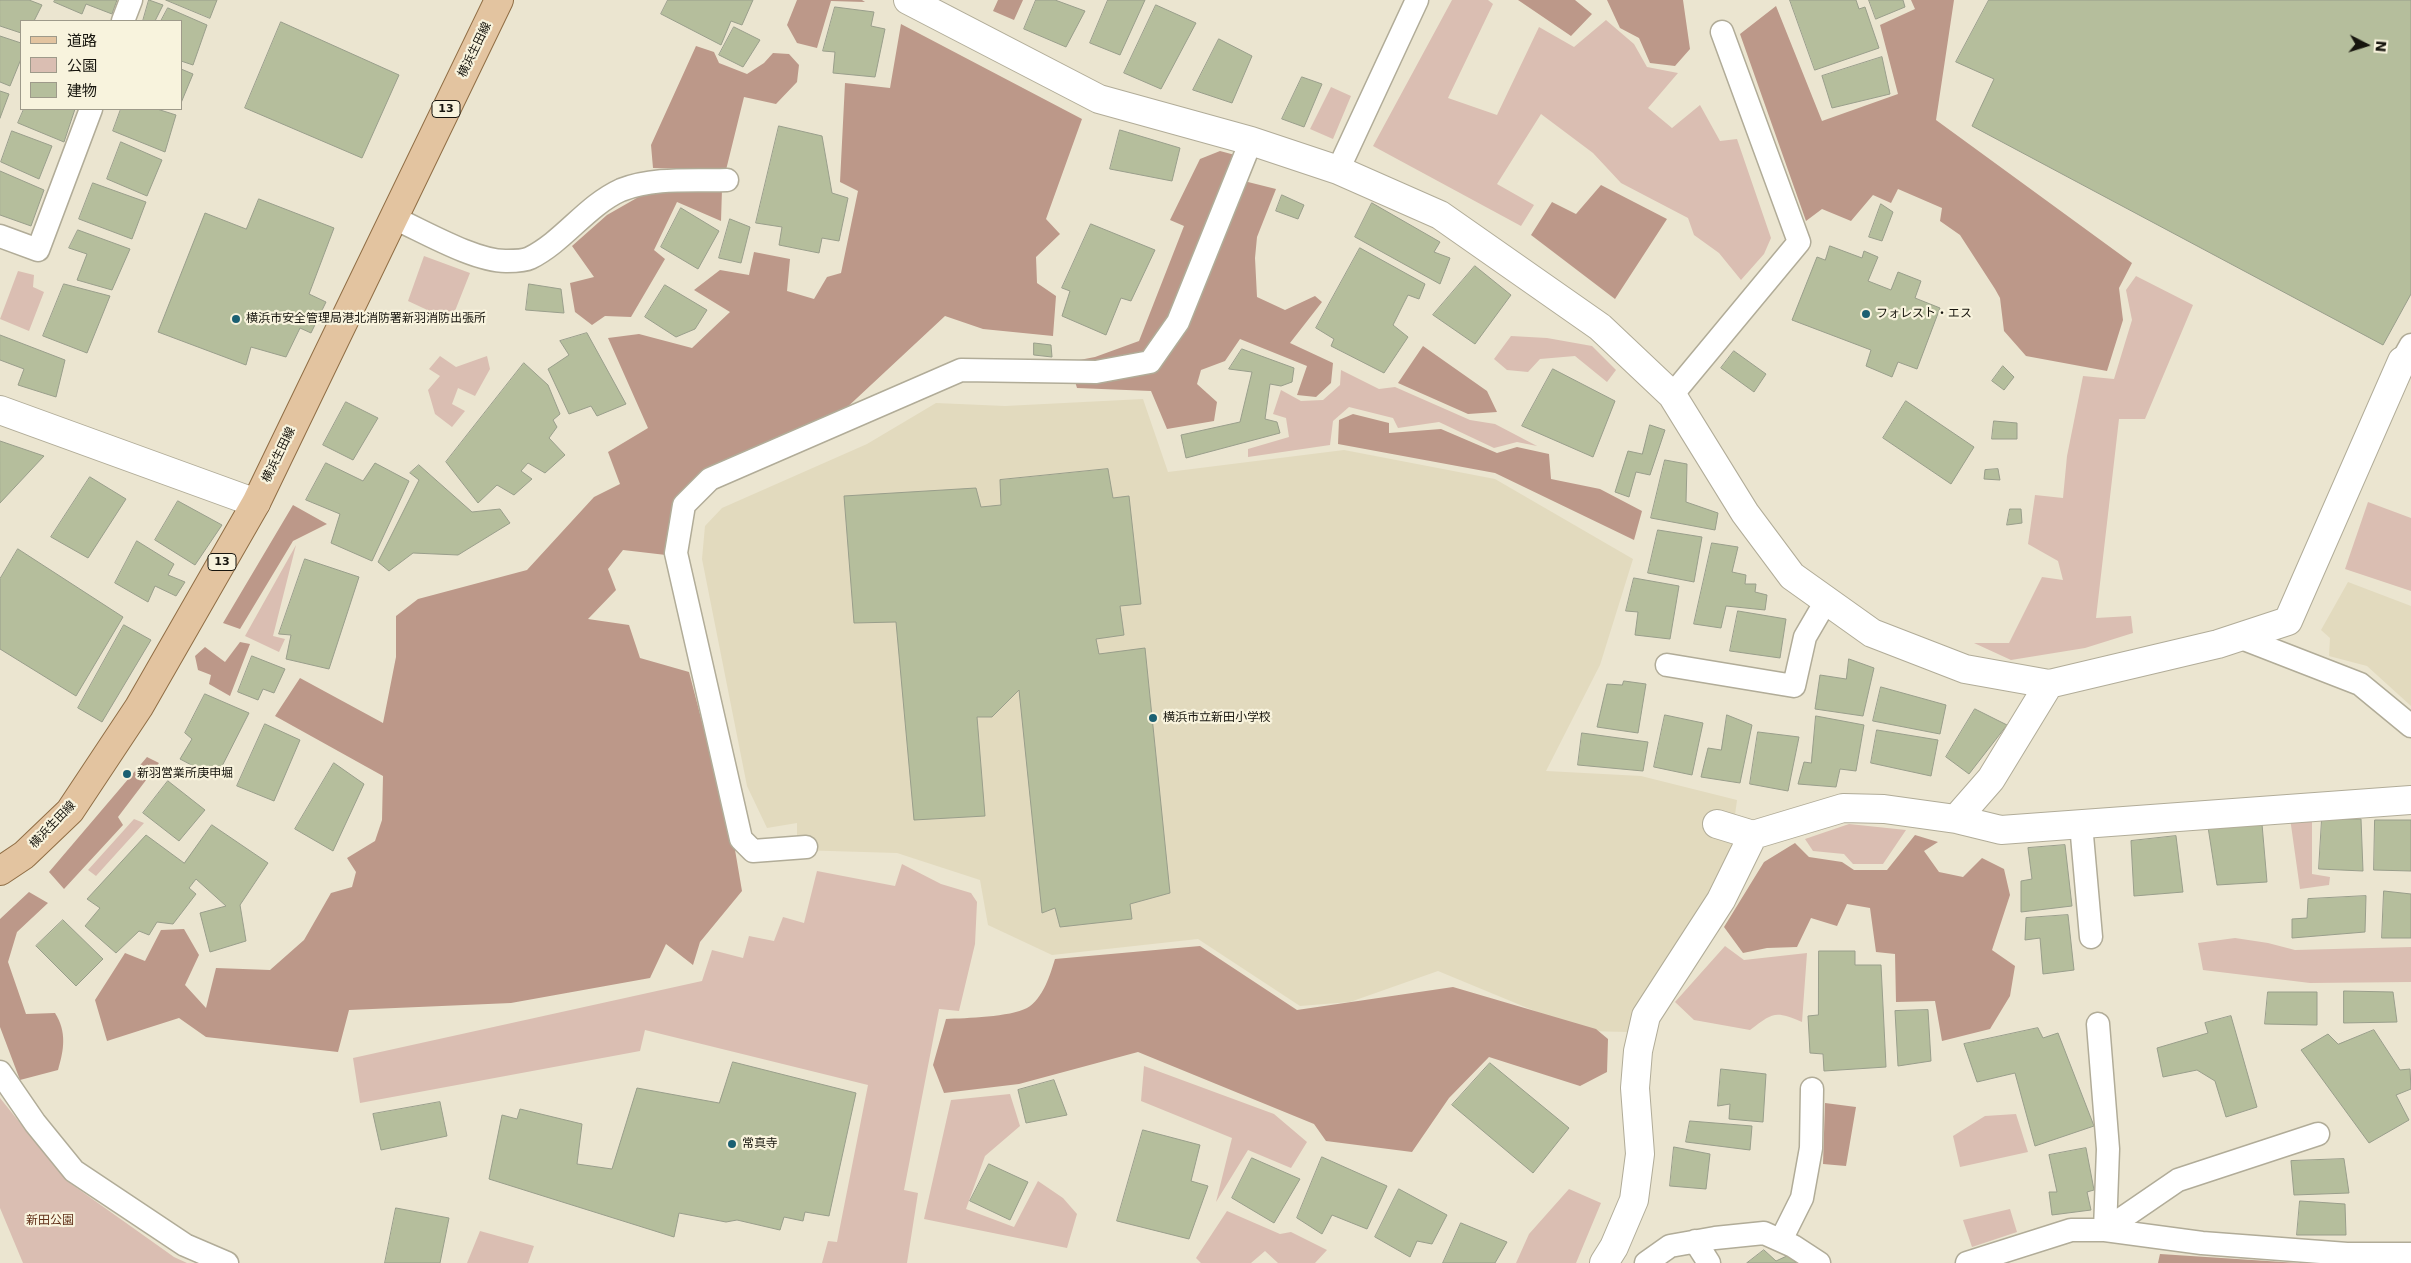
<!DOCTYPE html>
<meta charset="utf-8">
<style>
body{margin:0}
#map{position:relative;width:2411px;height:1263px;overflow:hidden;background:#ebe5d0;font-family:"DejaVu Sans","Noto Sans JP",sans-serif}
canvas{display:block}
.legend{position:absolute;left:20px;top:20px;width:162px;height:90px;box-sizing:border-box;background:#f8f3dd;border:1px solid #9e9a8a;margin:0;padding:6px 9px;list-style:none;font-size:15px;color:#17150e}
.legend li{display:flex;align-items:center;gap:10px;height:25px}
.legend b{width:25px;border:1px solid #9e9a8a}
.north{position:absolute;left:2341px;top:20px;width:50px;height:50px;-webkit-text-stroke:4px #f8f3dd;paint-order:stroke;rotate:95deg;font-size:14px;font-weight:700;line-height:20px;text-align:center;color:#17150e}
.north::after{content:'';display:block;margin:auto;width:18px;height:22px;background:#17150e;clip-path:polygon(50% 0,100% 100%,50% 72%,0 100%)}
</style>
<div id="map">
<canvas width="2411" height="1263"></canvas>
<ul class="legend">
<li><b style="height:6px;background:#e3c4a0"></b>道路</li>
<li><b style="height:14px;background:#dabeb2"></b>公園</li>
<li><b style="height:14px;background:#b5be9c"></b>建物</li>
</ul>
<div class="north">N</div>
</div>
<script>
const ctx = document.querySelector('canvas').getContext('2d');
ctx.lineJoin = 'round';
function paint(path, color) { ctx.fillStyle = color; ctx.fill(path, 'evenodd'); }
function stroke(path, color, width, dash) { ctx.strokeStyle = color; ctx.lineWidth = width; ctx.lineCap = dash ? 'butt' : 'round'; ctx.setLineDash(dash || []); ctx.stroke(path); }
function drawText(font, color, halo, rows, align = 'center') {
  ctx.font = font + ' "DejaVu Sans","Noto Sans JP",sans-serif'; ctx.lineWidth = 4.5; ctx.setLineDash([]); ctx.textBaseline = 'middle'; ctx.strokeStyle = halo; ctx.fillStyle = color; for (const [text, x, y, turn = 0] of rows) {
    ctx.save(); ctx.translate(x, y); ctx.rotate((+turn || 0) * Math.PI / 180); ctx.textAlign = isNaN(turn) ? turn : align; if (halo) ctx.strokeText(text, 0, 0); ctx.fillText(text, 0, 0); ctx.restore();
  }
}
paint(new Path2D(`
 M1143,399L1168,472L1344,450L1495,479L1633,559L1600,665L1546,771L1641,776L1737,800L1733,830L1740,854L1636,1006L1629,1032L1583,1031L1438,971L1350,1002L1300,1006L1198,939L1052,955L988,925L980,880L897,853L797,850V823L767,828L747,786L702,559L705,526L722,508L867,444L936,403L1005,406Z
 M2348,582L2411,606V706L2367,666L2329,656L2330,638L2321,630Z`), '#e2dabe');
paint(new Path2D(`
 M1452,0H1488L1493,4L1448,98L1497,115L1539,27L1574,47L1606,20L1634,44L1647,67L1678,73L1648,108L1672,128L1700,105L1720,141L1737,139L1771,238L1764,254L1741,280L1719,253L1694,235L1688,218L1621,183L1593,153L1541,114L1497,184L1534,205L1521,226L1373,146Z
 M1331,87L1351,96L1333,139L1310,129Z
 M424,256L470,273L451,321L408,301Z
 M18,271L34,275L33,287L44,292L29,331L0,319Z
 M2136,276L2193,305L2145,419H2119L2096,618L2131,616L2133,633L2085,648L2011,660L1974,643H2009L2042,577L2063,580L2058,561L2028,544L2035,495L2063,498L2067,456L2083,376L2114,379L2132,320L2126,290Z
 M1511,336L1547,338L1592,346L1616,370L1607,382L1575,356L1540,359L1528,372L1507,370L1494,359Z
 M440,356L456,367L487,356L490,369L475,396L458,388L452,404L465,411L452,427L435,414L428,390L440,376L429,369Z
 M1341,370L1379,389L1395,387L1470,420L1495,424L1537,446L1517,442L1494,448L1439,422L1398,428L1393,418L1349,407L1333,421L1330,445L1248,457V449L1289,437L1286,418L1273,414L1281,390L1301,401L1323,400L1340,385Z
 M2368,502L2411,518V591L2345,569Z
 M296,545L273,636L285,639L279,652L245,636Z
 M2312,816V874L2330,877L2329,885L2300,889L2290,818Z
 M134,819L144,823L96,876L88,870Z
 M1849,824L1906,830L1883,864H1853L1844,854L1813,851L1805,839Z
 M902,864L941,884L971,893L977,902L975,944L959,1011L939,1009L904,1190L918,1193L907,1263H822L828,1241L837,1242L868,1085L645,1030L640,1051L360,1103L353,1058L702,981L712,950L743,958L749,936L774,941L783,917L804,923L817,871L895,886Z
 M2235,938L2268,943L2295,950L2411,947V982L2310,983L2203,970L2198,943Z
 M1725,946L1744,960L1807,953L1802,1022C1774,1010 1773,1013 1750,1030L1694,1020L1675,1002Z
 M1144,1066L1274,1114L1307,1142L1291,1168L1248,1150L1216,1202L1232,1138L1141,1101Z
 M1010,1094L1020,1126L985,1156L966,1209L1014,1227L1038,1181L1063,1198L1077,1214L1067,1248L924,1219L951,1100Z
 M0,1098L67,1181L174,1257L187,1263H23L0,1208Z
 M2016,1114L2028,1152L1960,1167L1953,1136L1985,1116Z
 M1569,1189L1601,1203L1576,1263H1516L1529,1234Z
 M2010,1209L2017,1232L1972,1247L1963,1220Z
 M1227,1211L1280,1234L1291,1232L1327,1250L1315,1263H1278L1265,1251L1251,1263H1201L1196,1258Z
 M480,1231L534,1246L528,1263H467Z`), '#dabeb2');
paint(new Path2D(`
 M797,0H862L865,2L831,1L817,48L797,43L787,25Z
 M998,0H1023L1014,20L993,11Z
 M1518,0H1575L1592,14L1571,36Z
 M1607,0H1683L1690,49L1675,66L1650,63L1639,38L1620,28Z
 M1911,0H1954L1936,120L2132,263L2119,288L2123,320L2107,371L2026,356L2004,331L2000,298L1995,289L1960,235L1940,221L1942,208L1898,189L1891,203L1873,195L1851,221L1822,209L1806,221L1740,34L1776,6L1822,121L1898,94L1880,25L1915,9Z
 M901,24L1082,119L1046,219L1060,234L1036,257L1037,283L1056,296L1053,336L983,329L945,316L842,412L706,470L666,555L623,550L608,569L616,590L588,619L629,625L640,658L689,672L734,844L742,891L700,942L693,965L666,944L650,978L511,1003L349,1010L338,1052L206,1037L179,1018L107,1041L95,1000L125,953L145,961L161,930L184,929L199,955L185,985L206,1008L216,968L270,970L304,940L331,893L352,887L356,872L347,858L375,841L382,820L383,776L275,716L300,678L383,723L396,657V616L418,599L527,570L594,497L620,484L608,452L648,428L608,338L639,334L692,348L730,312L694,290L720,270L749,275L754,252L790,259L787,291L814,299L827,277L841,273L858,191L840,182L845,83L890,88Z
 M696,46L714,52L719,63L747,74L764,63L773,53L789,54L799,65L797,82L776,104L744,97L726,170L653,168L651,145Z
 M1220,151L1235,155L1228,177L1276,189L1257,237L1255,258L1257,297L1285,310L1315,296L1322,302L1290,343L1333,363L1331,383L1316,397L1297,395L1307,366L1240,339L1225,361L1201,370L1197,384L1217,402L1214,421L1167,429L1151,391L1077,388L1069,362L1095,357L1139,341L1184,226L1170,220L1200,159Z
 M1601,185L1667,219L1615,299L1531,235L1552,202L1576,214Z
 M722,189L721,221L677,202L654,250L665,259L631,317L605,316L592,325L575,312L570,283L594,277L572,246L607,215L649,191Z
 M1423,346L1487,391L1497,412L1468,414L1398,383Z
 M1353,414L1389,423V433L1441,429L1497,453L1517,447L1549,454L1551,479L1600,489L1642,511L1634,540L1495,473L1338,444L1339,420Z
 M293,505L327,524L293,541L240,629L223,623Z
 M240,642L250,644L230,696L209,684L211,675L198,670L195,656L205,647L225,662Z
 M147,757L159,763L118,817L123,825L64,889L49,872Z
 M1915,835L1938,842L1924,851L1939,872L1963,877L1982,858L2004,869L2010,895L1992,950L2015,966L2010,996L1990,1029L1942,1041L1935,1001L1896,1002L1895,954L1876,952L1870,908L1847,904L1837,926L1811,918L1797,947L1767,948L1743,953L1724,927L1764,862L1795,843L1809,857L1842,862L1854,870H1887Z
 M29,892L48,903L17,932L8,962L26,1014L55,1013C67,1032 64,1050 58,1070L20,1080L0,1027V919Z
 M1200,946L1297,1010L1453,987L1596,1029L1608,1039L1607,1072L1580,1086L1489,1057L1449,1098L1412,1152L1326,1141L1314,1124L1138,1052L1019,1084L944,1093L933,1065L946,1019C966,1018 1010,1017 1027,1008C1043,999 1050,975 1055,959Z
 M1825,1103L1856,1107L1846,1166L1823,1164Z
 M2160,1254L2298,1263H2158Z`), '#bc9889');
const building = new Path2D(`
 M0,0H29L42,5L34,21H21V33L0,26Z
 M55,0H117L112,14L86,4L82,14L54,2Z
 M149,0L163,5L155,21H143Z
 M166,0H217L210,18Z
 M668,0H753L742,25L731,21L721,45L661,14Z
 M1036,0H1055L1085,11L1066,47L1024,29Z
 M1108,0H1145L1120,55L1090,43Z
 M1790,0H1856L1859,9L1865,7L1879,48L1815,70Z
 M1869,0H1903L1905,7L1876,19Z
 M1989,0H2411V294L2383,345L1972,126L1994,79L1956,62Z
 M1156,5L1196,23L1161,89L1124,73Z
 M835,7L874,12L871,26L885,29L875,77L833,73L835,52L823,51Z
 M168,8L207,25L193,65L181,61V21H161Z
 M281,22L399,75L362,158L245,108Z
 M734,27L760,40L743,67L719,55Z
 M0,36L21,43V59L10,86L0,82Z
 M1219,39L1252,56L1232,103L1193,90Z
 M1882,57L1890,94L1832,108L1822,76Z
 M181,69L193,74L181,103Z
 M1302,77L1322,84L1304,127L1282,119Z
 M0,91L9,94L0,118Z
 M24,109H75L64,142L18,123Z
 M121,109H157L176,115L165,152L113,131Z
 M779,126L822,136L832,193L848,198L839,241L822,238L819,253L779,245L782,227L756,223Z
 M1120,130L1180,148L1172,181L1110,169Z
 M12,131L52,146L39,179L1,162Z
 M121,142L162,160L147,196L107,179Z
 M0,171L44,190L31,226L0,215Z
 M93,183L146,202L132,239L79,219Z
 M1282,195L1304,205L1298,219L1276,211Z
 M259,199L334,228L309,294L326,302L311,333L300,328L286,357L251,347L246,365L158,332L205,213L246,229Z
 M1372,203L1440,242L1434,252L1450,258L1440,284L1355,237Z
 M1881,204L1893,212L1882,241L1869,237Z
 M681,208L719,231L698,269L661,247Z
 M730,219L750,227L741,263L719,258Z
 M1091,224L1155,250L1131,301L1121,298L1106,335L1062,316L1070,291L1062,288Z
 M78,230L130,249L112,290L77,280L87,254L69,248Z
 M1830,246L1862,258L1864,251L1878,257L1868,281L1891,290L1898,272L1921,281L1915,298L1940,308L1917,369L1898,362L1892,377L1866,366L1871,350L1792,320L1817,257L1825,260Z
 M1360,248L1425,284L1419,299L1408,295L1393,325L1408,337L1384,373L1331,346L1334,339L1316,328Z
 M1475,266L1511,295L1475,344L1433,315Z
 M64,284L110,296L87,353L43,336Z
 M529,284L561,289L564,313L526,310Z
 M665,285L707,310L695,329L676,337L645,317Z
 M587,333L626,404L597,416L591,406L569,414L548,369L569,355L560,341Z
 M0,335L65,360L56,397L18,385L24,369L0,360Z
 M1034,343L1051,345L1052,357L1034,355Z
 M1242,349L1294,368L1292,382L1281,386L1270,384L1265,419L1277,422L1280,433L1186,458L1181,435L1240,422L1252,372L1229,369Z
 M1734,351L1766,374L1754,392L1721,368Z
 M524,363L548,385L560,414L553,420L557,427L549,438L565,455L545,473L528,463L521,471L532,479L514,495L497,485L478,503L446,462Z
 M2003,366L2014,377L2004,390L1992,381Z
 M1553,369L1615,401L1593,457L1522,426Z
 M1906,401L1974,447L1951,484L1883,438Z
 M346,402L378,418L353,460L323,445Z
 M1994,421L2017,423V439H1992Z
 M1650,425L1665,430L1650,475L1636,472L1629,497L1615,492L1628,451L1642,454Z
 M0,441L44,456L0,503Z
 M1665,460L1687,464L1686,502L1718,513L1715,530L1651,518Z
 M326,463L363,481L375,463L409,481L372,561L331,543L340,514L306,500Z
 M419,465L472,512L500,509L510,523L458,555L413,553L389,571L378,562L419,480L410,473Z
 M1108,469L1113,498L1129,496L1141,604L1120,606L1124,635L1096,639L1099,654L1145,648L1170,893L1130,904L1132,919L1060,927L1055,908L1042,913L1019,690L992,717H977L985,816L914,820L896,622L854,623L844,496L976,488L981,507L1001,505L1000,480Z
 M1998,469L2000,480L1984,479L1985,470Z
 M90,477L126,499L88,558L51,537Z
 M178,501L222,525L195,565L155,540Z
 M2010,509H2021L2022,523L2007,525Z
 M1658,530L1702,537L1694,582L1648,573Z
 M137,541L174,564L168,575L185,582L176,596L155,586L148,602L115,583Z
 M1712,543L1738,547L1732,572L1746,575L1745,584H1756L1755,592L1767,595L1765,610L1726,606L1721,628L1694,624Z
 M18,549L123,617L76,696L0,649V579Z
 M305,559L359,577L329,669L286,659L291,635L279,634Z
 M1634,578L1679,586L1670,639L1635,635L1638,612L1626,611Z
 M1738,611L1786,619L1780,658L1730,651Z
 M124,625L151,640L102,722L78,708Z
 M252,656L285,669L274,693L263,689L258,700L238,692Z
 M1849,659L1874,668L1863,716L1815,709L1820,675L1846,679Z
 M1624,681L1646,684L1638,733L1597,727L1607,684L1622,685Z
 M1881,687L1946,705L1940,734L1873,721Z
 M205,694L249,713L216,778L180,759L192,739L185,733Z
 M1975,709L2007,725L1969,774L1946,757Z
 M1665,715L1703,723L1692,775L1654,767Z
 M1727,715L1752,725L1740,783L1701,777L1708,748L1721,750Z
 M1816,716L1864,725L1856,771L1840,769L1836,787L1798,784L1804,762L1811,763Z
 M265,724L300,740L274,801L237,786Z
 M1877,730L1938,740L1931,776L1871,763Z
 M1758,732L1799,737L1788,791L1750,784Z
 M1582,733L1648,742L1643,771L1578,765Z
 M334,763L364,784L333,851L295,829Z
 M168,781L205,810L179,841L143,813Z
 M2322,819H2361L2363,871L2319,869Z
 M2375,820H2411V871L2374,870Z
 M2262,824L2267,882L2217,885L2208,827Z
 M212,825L268,863L240,905L246,941L210,952L200,913L226,906L196,879L189,888L196,894L173,924L157,922L149,935L139,931L116,953L85,926L100,908L87,899L146,835L184,863Z
 M2176,836L2183,892L2134,896L2131,841Z
 M2065,845L2072,906L2021,912V881L2032,879L2028,848Z
 M2384,891L2411,894V938H2382Z
 M2366,896L2365,932L2292,938V919L2307,918L2308,899Z
 M2068,915L2074,970L2043,974L2040,938L2025,940L2026,918Z
 M63,920L103,959L76,986L36,946Z
 M1819,951H1855V965H1881L1886,1067L1824,1071L1823,1054L1810,1053L1808,1016L1818,1015Z
 M2344,991L2393,992L2397,1022L2344,1023Z
 M2268,992H2317V1025L2265,1024Z
 M1928,1010L1931,1061L1898,1066L1895,1011Z
 M2231,1016L2257,1107L2226,1117L2215,1081L2197,1070L2163,1077L2157,1048L2208,1033L2205,1023Z
 M2038,1028L2043,1038L2058,1033L2094,1126L2035,1146L2015,1073L1977,1082L1964,1044Z
 M2374,1030L2400,1070L2410,1069L2411,1089L2396,1095L2409,1120L2369,1143L2301,1050L2328,1034L2338,1044Z
 M733,1062L856,1093L829,1216L805,1212L803,1221L784,1217L780,1230L737,1220L726,1222L679,1213L674,1237L489,1179L502,1115L517,1119L520,1109L582,1124L577,1164L612,1169L637,1088L719,1103Z
 M1490,1063L1569,1128L1533,1173L1452,1105Z
 M1721,1069L1766,1074L1763,1122L1729,1119L1730,1104L1718,1106Z
 M1054,1080L1067,1115L1026,1123L1018,1090Z
 M440,1102L447,1136L381,1150L373,1114Z
 M1690,1121L1752,1126L1750,1150L1686,1142Z
 M1143,1130L1200,1145L1191,1181L1208,1186L1189,1239L1117,1221Z
 M1674,1147L1710,1154L1706,1189L1670,1186Z
 M2086,1148L2094,1190L2087,1192L2091,1210L2052,1215L2049,1192H2057L2049,1155Z
 M1322,1157L1387,1186L1367,1229L1332,1215L1322,1234L1297,1218Z
 M1252,1158L1300,1179L1274,1223L1232,1198Z
 M2344,1159L2349,1193L2294,1195L2291,1161Z
 M989,1164L1028,1182L1010,1220L970,1201Z
 M1399,1189L1447,1215L1432,1244L1417,1241L1410,1257L1375,1237Z
 M2300,1201L2345,1204L2346,1235H2297Z
 M396,1208L449,1218L440,1263H385Z
 M1461,1223L1507,1242L1495,1263H1443Z
 M1764,1250L1776,1261L1789,1255L1796,1263H1747Z`);
paint(building, '#b5be9c');
stroke(building, '#999e8b', 1);
const service = new Path2D(`
 M123,21L131,0
 M1338,170L1417,0
 M394,218C423,231 476,262 507,261C514,261 524,261 530,258C564,241 586,206 621,190C654,177 692,181 727,180
 M0,236L38,250L91,109
 M2402,361L2411,345
 M1672,395L1799,242L1722,32
 M2239,637L2360,684L2411,726
 M1667,665L1794,686L1805,637L1826,601
 M2081,824L2091,937
 M806,847L753,851L741,839L676,553L684,505L710,479L961,370L1096,372L1150,362L1178,322L1251,141
 M2098,1024L2108,1149L2105,1230
 M0,1072L35,1123L74,1171L185,1245L227,1263
 M2105,1230L2178,1180L2318,1134
 M1781,1240L1802,1198L1811,1148L1812,1089
 M1695,1241L1709,1263
 M1646,1263L1670,1246L1715,1238L1764,1233L1793,1246L1819,1263
 M1967,1263L2071,1230H2105L2202,1243L2347,1254H2411`);
const minor = new Path2D(`
 M908,0L1099,99L1251,141L1338,170L1440,215L1600,327L1672,395L1745,513L1792,576L1872,633L1965,669L2049,684L2218,644L2288,621L2402,361
 M0,410L256,503
 M1956,819L1991,779L2049,684
 M1717,824L1753,835L1843,808L1884,809L1956,819L2001,830L2411,800
 M1604,1263L1614,1247L1634,1200L1640,1154L1635,1088L1638,1051L1646,1016L1721,900L1753,835`);
const primary = new Path2D(`
 M0,871L24,855L70,811L139,707L256,503L499,0`);
stroke(service, '#b1ac98', 25);
stroke(minor, '#b1ac98', 30);
stroke(primary, '#8f6d44', 30);
stroke(service, '#fff', 22);
stroke(minor, '#fff', 28);
stroke(primary, '#e3c4a0', 28);
for (const [x, y, r, color] of [
 [1866,314,5,"#1b6072"],
 [236,319,5,"#1b6072"],
 [1153,718,5,"#1b6072"],
 [127,774,5,"#1b6072"],
 [732,1144,5,"#1b6072"]
]) { const dot = new Path2D(); dot.arc(x, y, r, 0, 2 * Math.PI); ctx.fillStyle = color; ctx.fill(dot); stroke(dot, '#f8f3dd', 2); }
for (const [x, y, w] of [
 [446,109,28],
 [222,562,28]
]) { const box = new Path2D(); box.roundRect(x - w / 2, y - 8.5, w, 17, 4); ctx.fillStyle = '#f8f3dd'; ctx.fill(box); stroke(box, '#17150e', 1); }
drawText('bold 11px', '#17150e', null, [
 ["13",446,109],
 ["13",222,562]
]);
drawText('12px', '#17150e', '#f8f3dd', [
 ["横浜生田線",475,50,-64],
 ["横浜生田線",279,455,-64],
 ["横浜生田線",53,825,-46]
]);
drawText('12px', '#17150e', '#f8f3dd', [
 ["フォレスト・エス",1876,314],
 ["横浜市安全管理局港北消防署新羽消防出張所",246,319],
 ["横浜市立新田小学校",1163,718],
 ["新羽営業所庚申堀",137,774],
 ["常真寺",742,1144]
], 'left');
drawText('12px', '#62321a', '#f8f3dd', [
 ["新田公園",50,1221]
]);
</script>
